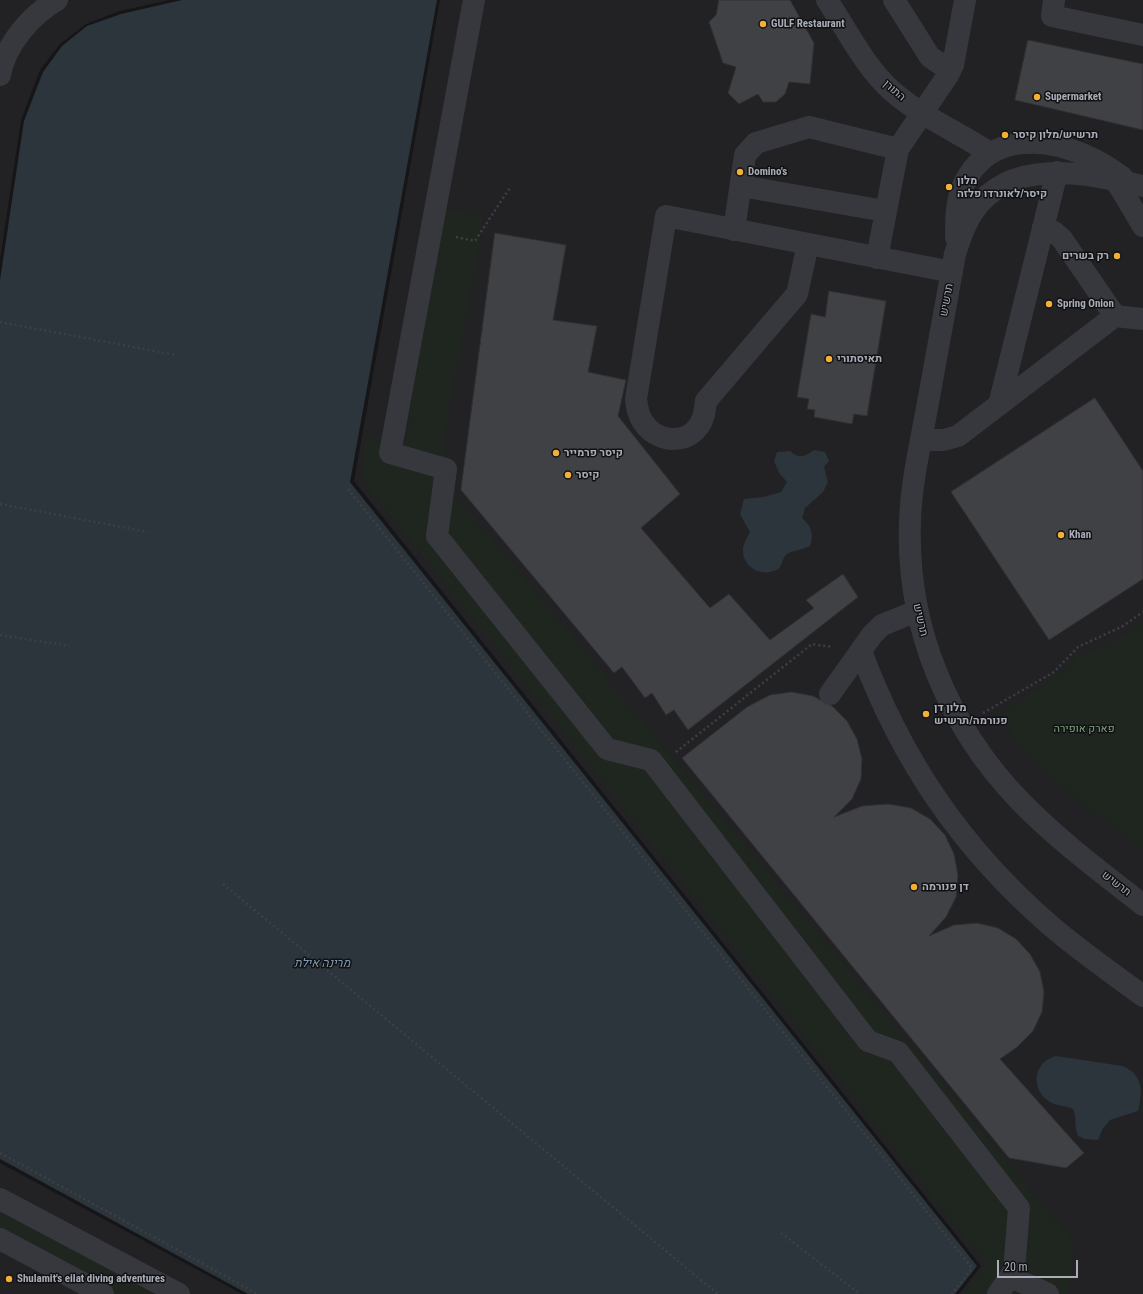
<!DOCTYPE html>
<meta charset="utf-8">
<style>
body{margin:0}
#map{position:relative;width:1143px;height:1294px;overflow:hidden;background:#161618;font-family:"Roboto Condensed",sans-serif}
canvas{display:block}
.scale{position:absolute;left:997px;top:1260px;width:81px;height:18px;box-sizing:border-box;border:2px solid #a8adb8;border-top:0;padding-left:5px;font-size:12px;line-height:14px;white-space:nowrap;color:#a8adb8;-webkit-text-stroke:3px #111113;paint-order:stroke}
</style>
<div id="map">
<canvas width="1143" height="1294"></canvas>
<div class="scale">20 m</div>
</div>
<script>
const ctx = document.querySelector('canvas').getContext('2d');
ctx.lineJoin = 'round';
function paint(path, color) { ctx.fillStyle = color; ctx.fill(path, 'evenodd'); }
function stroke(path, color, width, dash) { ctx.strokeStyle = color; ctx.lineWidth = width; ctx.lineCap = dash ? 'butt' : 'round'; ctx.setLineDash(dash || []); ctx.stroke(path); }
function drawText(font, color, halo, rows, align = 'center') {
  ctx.font = font + ' "Roboto Condensed",Heebo,sans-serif'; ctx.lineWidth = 3; ctx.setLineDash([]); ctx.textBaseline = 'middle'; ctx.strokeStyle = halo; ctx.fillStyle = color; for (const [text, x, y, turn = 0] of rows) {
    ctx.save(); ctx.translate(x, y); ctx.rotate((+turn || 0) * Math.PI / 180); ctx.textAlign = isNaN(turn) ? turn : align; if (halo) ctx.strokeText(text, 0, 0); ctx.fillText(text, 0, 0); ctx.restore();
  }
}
paint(new Path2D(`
 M0,0H169L120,11L86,24L60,44L40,70L21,120L0,259Z
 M440,0H1143V1294H959L981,1266L354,481Z
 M0,1163L242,1294H0Z`), '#222225');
paint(new Path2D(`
 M443,209L484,217L443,443L457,497L1075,1244L1068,1294H964L986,1264L361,478L367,436L405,443Z
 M1143,623V848L1095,814L1040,768L1019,746L1002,713L1061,674L1078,656L1106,646Z
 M0,1190L197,1294H79L0,1252Z`), '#1e261f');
paint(new Path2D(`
 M182,0H437L350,482L977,1266L955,1294H248L0,1159V280L24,121L43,72L62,46L87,26L121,14Z
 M814,450L825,452L829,461L824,467L828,482L823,492L805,508L802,518C812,527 814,534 810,546C803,550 792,550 786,555C781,560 783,567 776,570C762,577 744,568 743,552C742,545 747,538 750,532L740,514L744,499L764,497L781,492L787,482L779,473L774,461L777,452L790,451C799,459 805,457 814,450Z
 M1056,1056L1122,1066C1143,1074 1143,1091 1138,1111L1110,1120L1103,1128L1098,1140L1085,1139L1078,1136C1074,1127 1077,1118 1073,1109C1067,1106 1058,1106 1052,1103C1030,1092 1032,1062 1056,1056Z`), '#2c353c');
const building = new Path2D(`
 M719,0H790L814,43L810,84L789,82L785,94L776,102H763L758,94L739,104L728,93L736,67L723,63L709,22L716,15Z
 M1028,40L1143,64V130L1015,100Z
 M495,233L566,245L553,320L597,326L588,372L626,380L618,416L680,494L641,528L710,608L729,594L770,640L814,608L806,600L843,574L858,597L688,730L674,710L666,715L652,693L645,698L622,667L614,673L461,490Z
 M829,291L886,301L867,416L854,414L852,424L814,417L815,410L807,409L809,399L797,397L811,314L825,317Z
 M1095,398L1143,471V579L1049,640L951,492Z
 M792,692L813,696L832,706L847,721L857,739L862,759L861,779L852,799L834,817L862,806L888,804L911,808L930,819L945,835L954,854L958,875L956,897L946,917L929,936L954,925L977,923L998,928L1016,939L1030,954L1040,972L1044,992L1042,1012L1033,1031L1017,1047L1000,1059L1084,1153L1066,1168L1009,1158L682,758L747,707L770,695Z`);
paint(building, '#404145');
stroke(building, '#303034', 1);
stroke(new Path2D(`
 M456,237L475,241L511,186
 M0,322L176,355
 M348,489L972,1268L952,1294
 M0,504L148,532
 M0,635L70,646
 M983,713L1054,672L1078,647L1123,626L1143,612
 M676,752L812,644L833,647
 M223,884L718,1294
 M0,1153L258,1294
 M781,1233L860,1294`), '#3d3f44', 2.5, [2, 3]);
stroke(new Path2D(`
 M474,0L390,453L446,469L437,536L607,749L651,760L868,1041L898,1052L1019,1208L1014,1271L998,1294
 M827,0C847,30 865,67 892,91C920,116 958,132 990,153
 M894,0L930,57L939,63L953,65
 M1054,0L1052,16L1143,35
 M0,75C5,45 31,15 57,0
 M1115,179L1143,226
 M741,186L885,211
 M1143,186C1089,174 1011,155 973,212C964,225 960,239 955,254C946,305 936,357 927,408C920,446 911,484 910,522C906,626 948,727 1021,802C1058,840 1101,872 1143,905
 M1043,227L1054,232L1062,239L1115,316
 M734,230L745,155L756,143L809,127L898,149
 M956,237C956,221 956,201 963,186C993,119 1076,141 1122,177
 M808,244L797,294L706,401C705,410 704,420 698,427C684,446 655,441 643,422C638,415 637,407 636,399L666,216L952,272
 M877,258L898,149L948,75L953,65L965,0
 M999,405L1057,172
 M921,440H944L958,436L1115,316L1143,319
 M861,651C902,761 962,849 1051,926C1080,951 1112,973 1143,996
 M830,694L872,635L882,625L917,611
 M0,1199L179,1294
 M0,1239L103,1294
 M1011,1277L1048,1294`), '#37383d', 22);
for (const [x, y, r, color] of [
 [763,24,4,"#f2b134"],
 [1037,97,4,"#f2b134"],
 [1005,135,4,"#f2b134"],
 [740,172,4,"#f2b134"],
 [949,187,4,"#f2b134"],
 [1117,256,4,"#f2b134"],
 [1049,304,4,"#f2b134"],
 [829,359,4,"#f2b134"],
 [556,453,4,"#f2b134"],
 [568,475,4,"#f2b134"],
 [1061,535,4,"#f2b134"],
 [926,714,4,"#f2b134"],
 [914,887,4,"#f2b134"],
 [9,1279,4,"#f2b134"]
]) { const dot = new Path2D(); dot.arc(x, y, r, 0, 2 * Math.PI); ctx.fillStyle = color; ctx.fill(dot); stroke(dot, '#111113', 1.5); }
drawText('bold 11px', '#a8adb8', '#111113', [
 ["GULF Restaurant",771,24],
 ["Supermarket",1045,97],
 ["תרשיש/מלון קיסר",1013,135],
 ["Domino's",748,172],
 ["מלון",957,181],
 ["קיסר/לאונרדו פלזה",957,194],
 ["רק בשרים",1109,256,"right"],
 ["Spring Onion",1057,304],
 ["תאיסתורי",837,359],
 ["קיסר פרמייר",564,453],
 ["קיסר",576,475],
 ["Khan",1069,535],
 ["מלון דן",934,708],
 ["פנורמה/תרשיש",934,721],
 ["דן פנורמה",922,887],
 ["Shulamit's eilat diving adventures",17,1279]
], 'left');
drawText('11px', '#a8adb8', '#111113', [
 ["התורן",894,91,41],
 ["תרשיש",947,300,-80],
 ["תרשיש",920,620,77],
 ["תרשיש",1116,884,38]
]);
drawText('11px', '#7fa381', '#111113', [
 ["פארק אופירה",1084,729]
]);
drawText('italic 12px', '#7f9bb3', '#111113', [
 ["מרינה אילת",322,964]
]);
</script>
